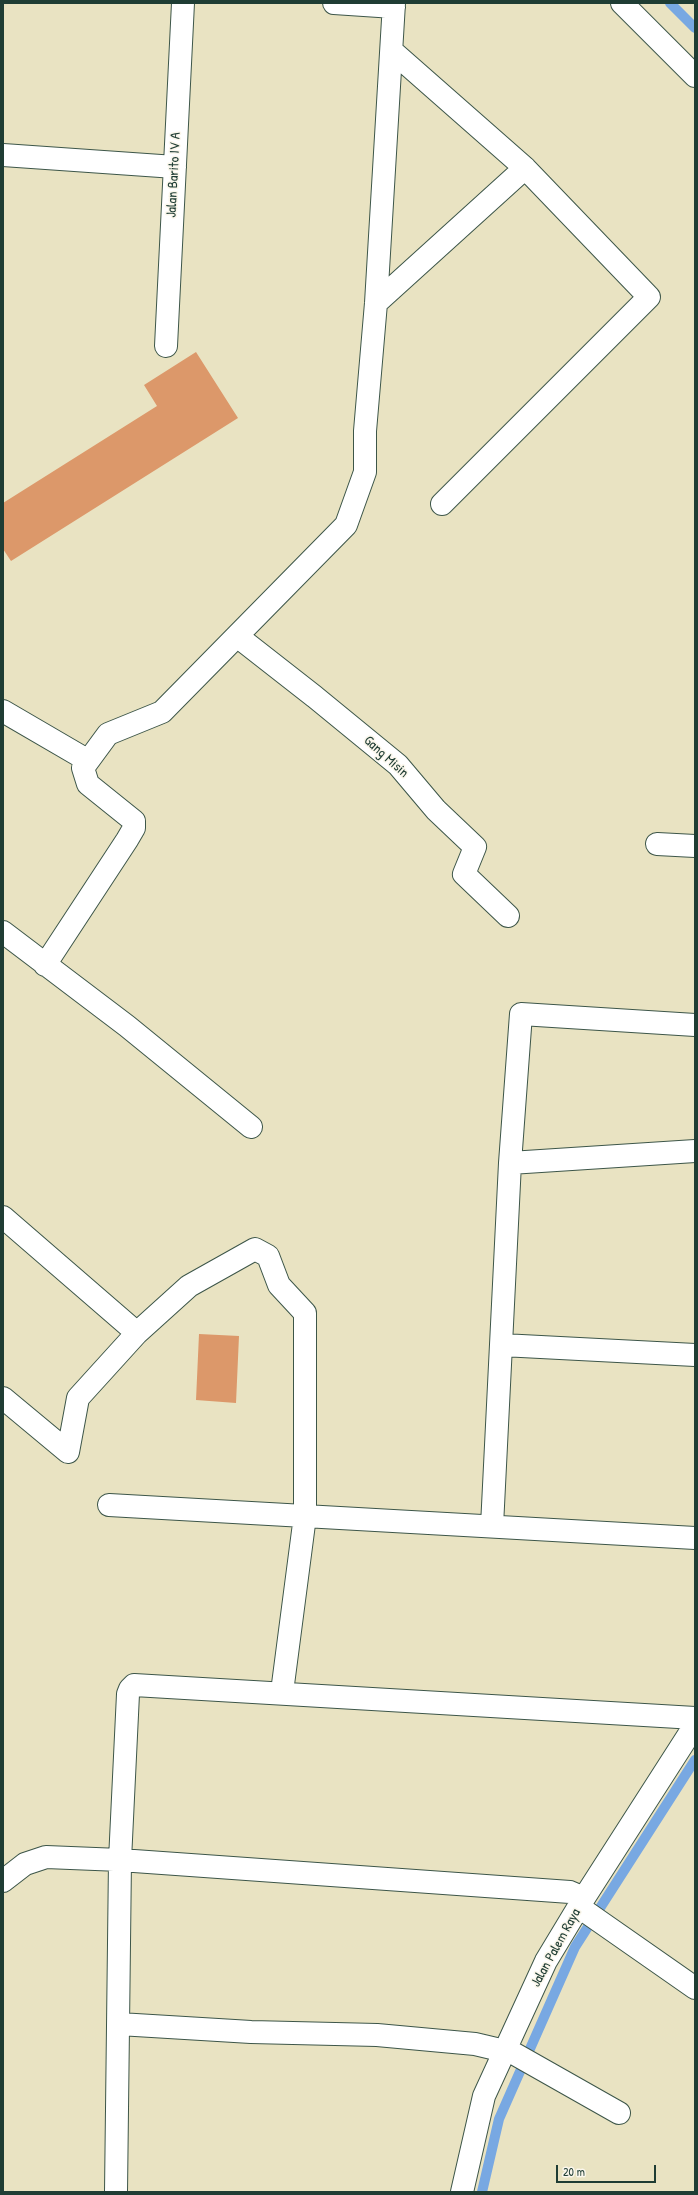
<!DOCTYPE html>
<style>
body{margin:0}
#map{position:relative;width:698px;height:2195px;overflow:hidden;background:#e9e3c2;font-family:"Patrick Hand",sans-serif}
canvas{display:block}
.frame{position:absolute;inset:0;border:4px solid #1f3d34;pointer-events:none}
.scale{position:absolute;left:556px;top:2165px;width:100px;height:18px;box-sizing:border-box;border:2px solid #1f3d34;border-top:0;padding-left:5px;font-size:12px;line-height:14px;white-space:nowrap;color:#1f3d34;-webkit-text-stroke:3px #fbf7ec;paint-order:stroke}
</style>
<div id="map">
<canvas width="698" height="2195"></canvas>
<div class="frame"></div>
<div class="scale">20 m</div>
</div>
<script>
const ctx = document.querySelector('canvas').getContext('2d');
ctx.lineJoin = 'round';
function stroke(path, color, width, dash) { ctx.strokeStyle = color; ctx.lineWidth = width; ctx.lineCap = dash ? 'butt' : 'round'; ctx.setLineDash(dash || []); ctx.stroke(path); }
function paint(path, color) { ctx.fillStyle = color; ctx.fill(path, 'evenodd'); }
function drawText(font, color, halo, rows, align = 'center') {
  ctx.font = font + ' "Patrick Hand",sans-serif'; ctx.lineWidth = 3; ctx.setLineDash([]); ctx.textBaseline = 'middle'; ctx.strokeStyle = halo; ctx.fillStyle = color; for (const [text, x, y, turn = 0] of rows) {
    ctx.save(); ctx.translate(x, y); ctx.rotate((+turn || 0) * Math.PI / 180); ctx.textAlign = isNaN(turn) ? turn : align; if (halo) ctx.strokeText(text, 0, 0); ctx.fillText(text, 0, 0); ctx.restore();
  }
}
stroke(new Path2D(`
 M670,3L695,28
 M482,2192L499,2119L575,1947L695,1760`), '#78a8e2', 10);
paint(new Path2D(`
 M196,352L238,418L11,561L3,549V503L157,406L144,385Z
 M199,1334L239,1336L236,1403L196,1400Z`), '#dc986a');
const minor = new Path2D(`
 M334,3L394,7
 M622,3L695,76
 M392,51L525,168L649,297L442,504
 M3,155L175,167
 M376,303L525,168
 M166,346L183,3
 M237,636L315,697L398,765L436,810L475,847L464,874L508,916
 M3,711L87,760
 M657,844L695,846
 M3,932L127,1026L251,1127
 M45,965L127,840L134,828V821L88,784L83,768L108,734L162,712L346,525L365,472V431L376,303L394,3
 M510,1163L695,1151
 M3,1217L137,1333
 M502,1345L695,1355
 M3,1398L68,1452L78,1398L137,1333L189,1286L255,1249L268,1256L279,1285L305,1313V1516L282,1692
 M109,1505L695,1538
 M492,1526L510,1163L521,1014L695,1025
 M3,1881L25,1864L46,1857L120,1860L570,1892L584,1898
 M579,1907L695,1988
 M119,2024L251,2032L377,2035L475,2044L513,2053L619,2113
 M116,2192L120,1860L128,1694L130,1689L134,1685L695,1718
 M462,2192L484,2096L546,1961L584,1898L695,1725`);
stroke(minor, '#3d5649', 24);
stroke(minor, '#fff', 22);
drawText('14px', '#1f3d34', '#fbf7ec', [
 ["Jalan Barito IV A",174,175,-87],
 ["Gang Misin",386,757,42],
 ["Jalan Palem Raya",556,1948,-61]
]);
</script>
